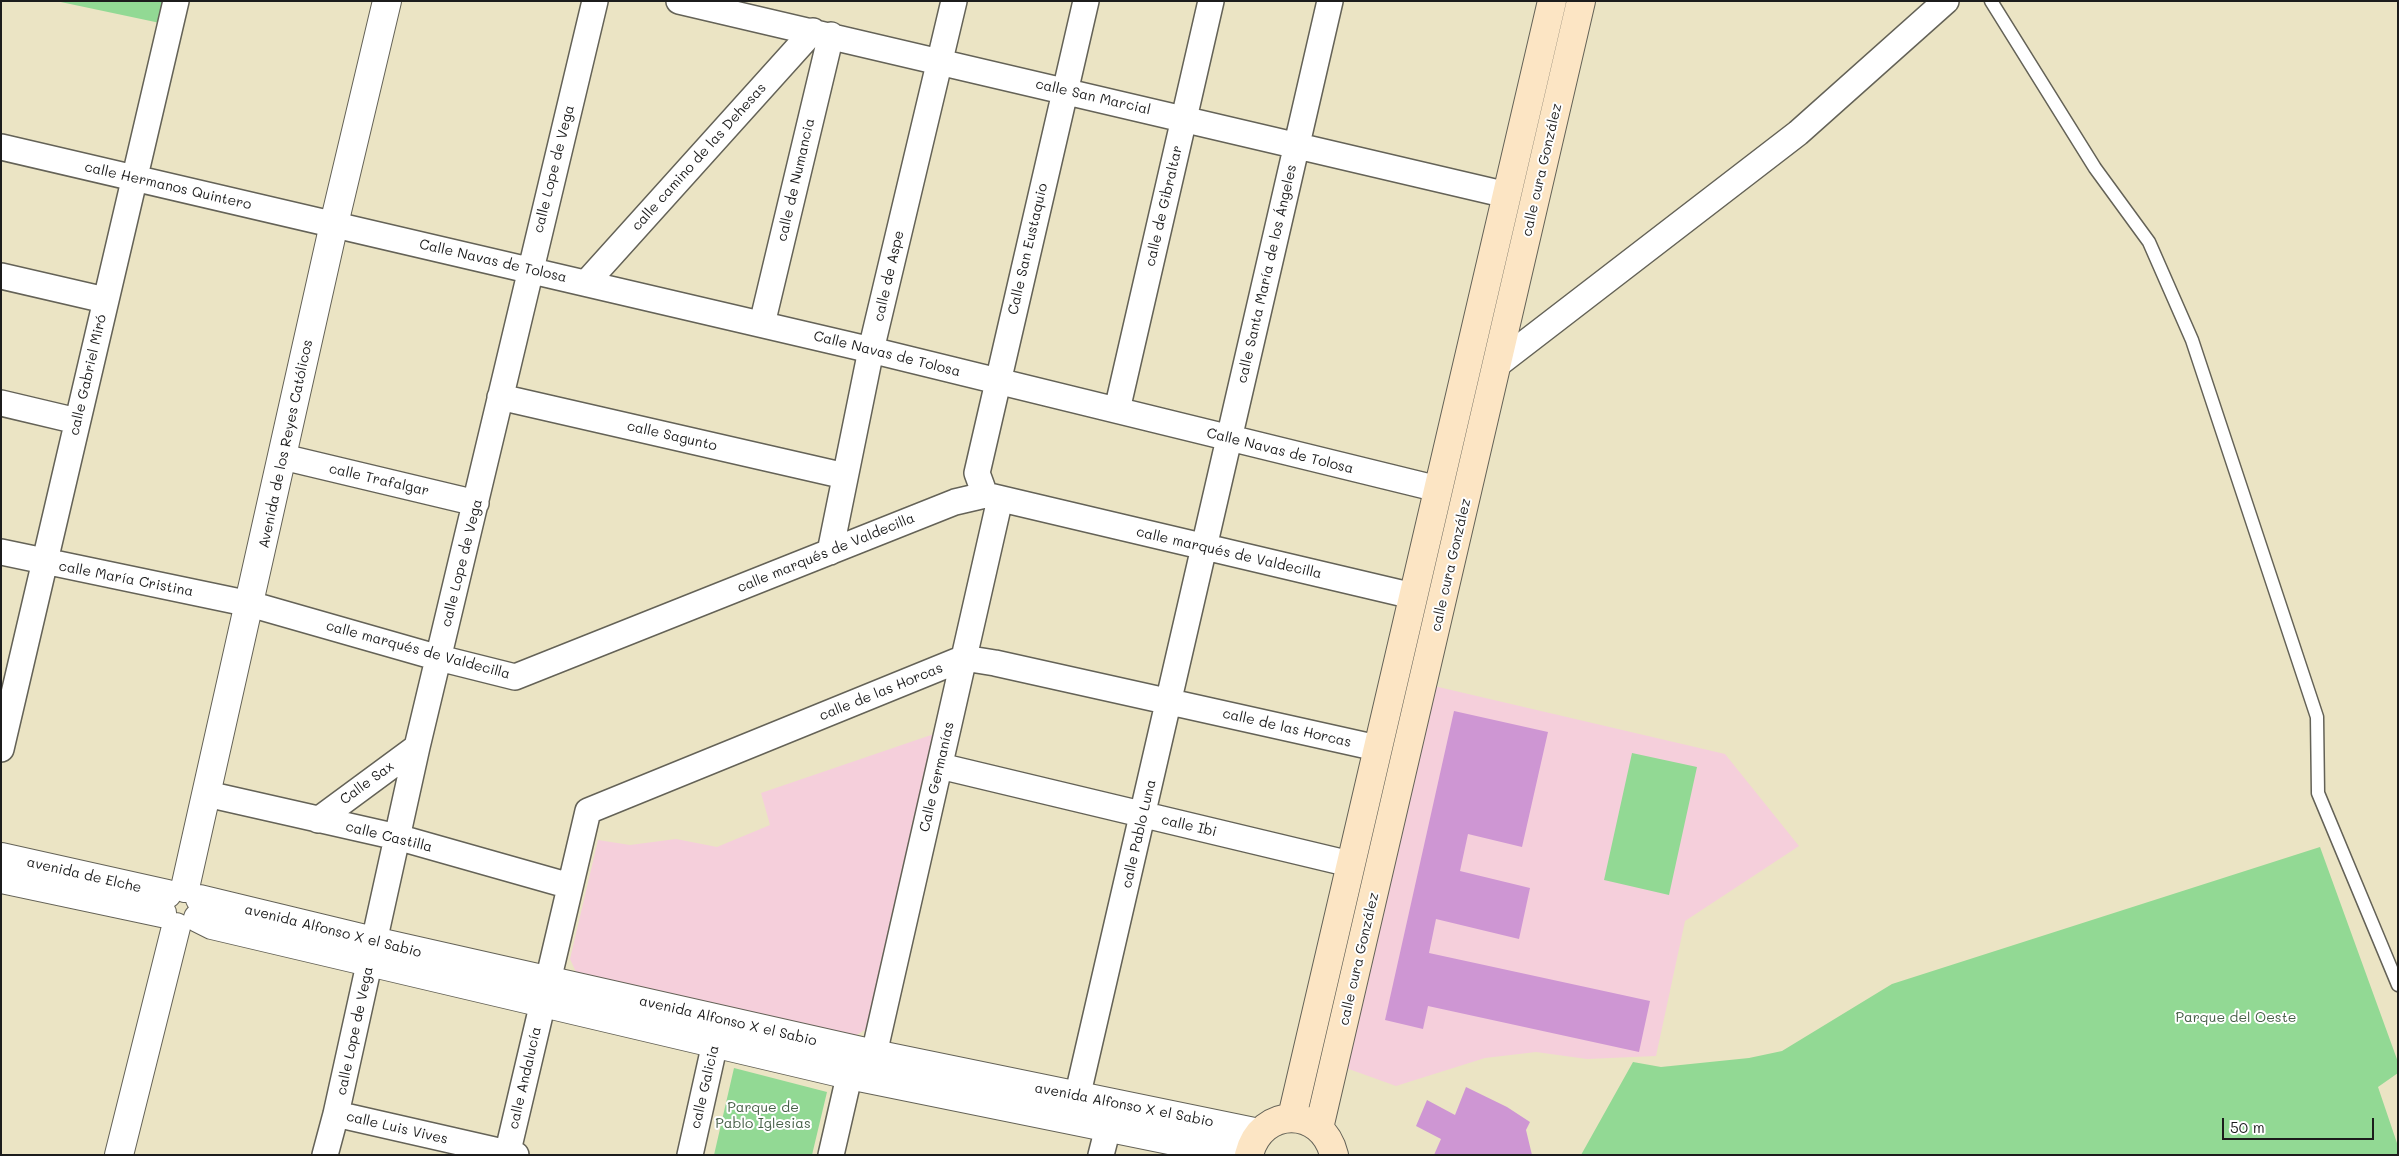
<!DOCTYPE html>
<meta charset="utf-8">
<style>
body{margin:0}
#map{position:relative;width:2399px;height:1156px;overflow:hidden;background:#ebe4c4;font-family:Mali,sans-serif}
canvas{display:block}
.frame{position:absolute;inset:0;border:2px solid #1c1c1c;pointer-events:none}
.scale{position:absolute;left:2222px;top:1118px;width:152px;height:22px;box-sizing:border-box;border:2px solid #1c1c1c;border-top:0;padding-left:6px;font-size:15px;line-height:18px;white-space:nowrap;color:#1c1c1c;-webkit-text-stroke:4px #fff;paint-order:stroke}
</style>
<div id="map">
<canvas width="2399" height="1156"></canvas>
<div class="frame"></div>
<div class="scale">50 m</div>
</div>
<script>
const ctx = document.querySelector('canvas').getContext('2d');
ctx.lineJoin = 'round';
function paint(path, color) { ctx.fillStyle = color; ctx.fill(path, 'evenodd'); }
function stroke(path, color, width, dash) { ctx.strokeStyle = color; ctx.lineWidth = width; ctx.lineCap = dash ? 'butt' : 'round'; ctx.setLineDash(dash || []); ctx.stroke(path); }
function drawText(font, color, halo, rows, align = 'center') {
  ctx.font = font + ' Mali,sans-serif'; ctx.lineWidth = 4; ctx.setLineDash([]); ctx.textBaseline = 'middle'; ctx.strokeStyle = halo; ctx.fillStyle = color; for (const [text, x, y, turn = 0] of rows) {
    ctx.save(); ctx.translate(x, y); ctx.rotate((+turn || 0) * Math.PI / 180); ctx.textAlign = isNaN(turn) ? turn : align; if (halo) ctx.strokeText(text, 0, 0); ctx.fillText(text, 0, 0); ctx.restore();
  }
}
paint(new Path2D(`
 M1434,686L1725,754L1799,846L1685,921L1656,1056L1587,1059L1536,1052L1485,1058L1396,1086L1346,1068Z
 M934,734L868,1028L855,1036L576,972L570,959L598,840L630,845L676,839L717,847L770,825L761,793Z`), '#f5cfdb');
paint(new Path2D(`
 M56,1H164L160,23Z
 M1632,753L1697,767L1669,895L1604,880Z
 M2320,847L2398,1062V1073L2378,1087L2398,1146V1155H1581L1633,1062L1661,1067L1749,1058L1782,1051L1892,984Z
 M734,1068L827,1092L812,1155H714Z`), '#92d994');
paint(new Path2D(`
 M1454,711L1548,732L1522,847L1468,834L1460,871L1530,888L1519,939L1436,919L1429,953L1650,1001L1639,1052L1428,1006L1423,1029L1385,1020Z
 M1466,1087L1507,1107L1530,1122L1526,1130L1532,1155H1434L1441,1139L1416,1126L1427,1100L1455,1115Z`), '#ce96d3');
const service = new Path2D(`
 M1991,1L2095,168L2149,242L2192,340L2317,717L2318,793L2398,985`);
const minor = new Path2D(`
 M679,1L1507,195
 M1,147L871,350L1438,489
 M1,276L105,300
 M586,283L813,31
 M762,324L831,35
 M1498,364L1798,133L1946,1
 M500,397L845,476
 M1,403L77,421
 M1117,410L1211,1
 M283,457L476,503
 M985,495L977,473L1086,1
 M1,552L250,604L439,658L515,677L955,502L985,495L1413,596
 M830,552L871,350L954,1
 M1,749L176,1
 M940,766L1350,864
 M207,794L397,837L570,886
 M318,820L417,747
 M874,1054L1000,499
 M336,1114L516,1155
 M1073,1115L1330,1
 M325,1155L336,1114L417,747L595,1
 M507,1155L588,811L964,658L995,663L1377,748
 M690,1155L719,1025
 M831,1155L854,1055
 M1101,1155L1113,1108`);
const tertiary = new Path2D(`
 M1,857L167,894
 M1,879L162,913
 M185,888L334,224L387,1
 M200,899L374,941L874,1054L1259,1133
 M198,918L212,925L849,1075L1243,1155
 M119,1155L176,927`);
const secondary = new Path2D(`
 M1292,1117L1552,1
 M1319,1128L1581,1
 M1249,1155C1261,1106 1322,1106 1334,1155`);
stroke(service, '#646257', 15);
stroke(minor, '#646257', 28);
stroke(tertiary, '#646257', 30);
stroke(secondary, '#646257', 30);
stroke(service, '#fff', 12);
stroke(minor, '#fff', 25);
stroke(tertiary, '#fff', 28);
stroke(secondary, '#fce5c4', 28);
drawText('14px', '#1c1c1c', '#fff', [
 ["calle San Marcial",1093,97,13],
 ["calle camino de las Dehesas",699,157,-48],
 ["calle Lope de Vega",554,169,-76],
 ["calle cura González",1542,170,-77],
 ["calle de Numancia",796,180,-77],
 ["calle Hermanos Quintero",168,186,13],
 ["calle de Gibraltar",1164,206,-77],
 ["Calle San Eustaquio",1028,249,-77],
 ["Calle Navas de Tolosa",493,261,13],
 ["calle Santa María de los Ángeles",1267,274,-77],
 ["calle de Aspe",889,276,-77],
 ["Calle Navas de Tolosa",887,354,14],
 ["calle Gabriel Miró",88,375,-77],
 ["calle Sagunto",672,436,13],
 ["Avenida de los Reyes Católicos",286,444,-78],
 ["Calle Navas de Tolosa",1280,451,14],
 ["calle Trafalgar",379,480,13],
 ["calle marqués de Valdecilla",826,553,-22],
 ["calle marqués de Valdecilla",1229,553,13],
 ["calle Lope de Vega",462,563,-76],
 ["calle cura González",1451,565,-77],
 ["calle María Cristina",126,579,11],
 ["calle marqués de Valdecilla",418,650,15],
 ["calle de las Horcas",881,692,-22],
 ["calle de las Horcas",1287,728,13],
 ["Calle Germanías",937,777,-77],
 ["Calle Sax",367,783,-36],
 ["calle Ibi",1189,826,13],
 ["calle Pablo Luna",1139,834,-77],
 ["calle Castilla",389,837,14],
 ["avenida de Elche",84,875,13],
 ["avenida Alfonso X el Sabio",333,931,14],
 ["calle cura González",1359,959,-77],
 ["avenida Alfonso X el Sabio",728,1021,13],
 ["calle Lope de Vega",355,1031,-78],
 ["calle Andalucía",525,1078,-77],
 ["calle Galicia",705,1087,-77],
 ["avenida Alfonso X el Sabio",1124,1105,11],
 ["calle Luis Vives",397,1128,13]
]);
drawText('14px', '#455e46', '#fff', [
 ["Parque del Oeste",2236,1018],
 ["Parque de",763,1108],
 ["Pablo Iglesias",763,1124]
]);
</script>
